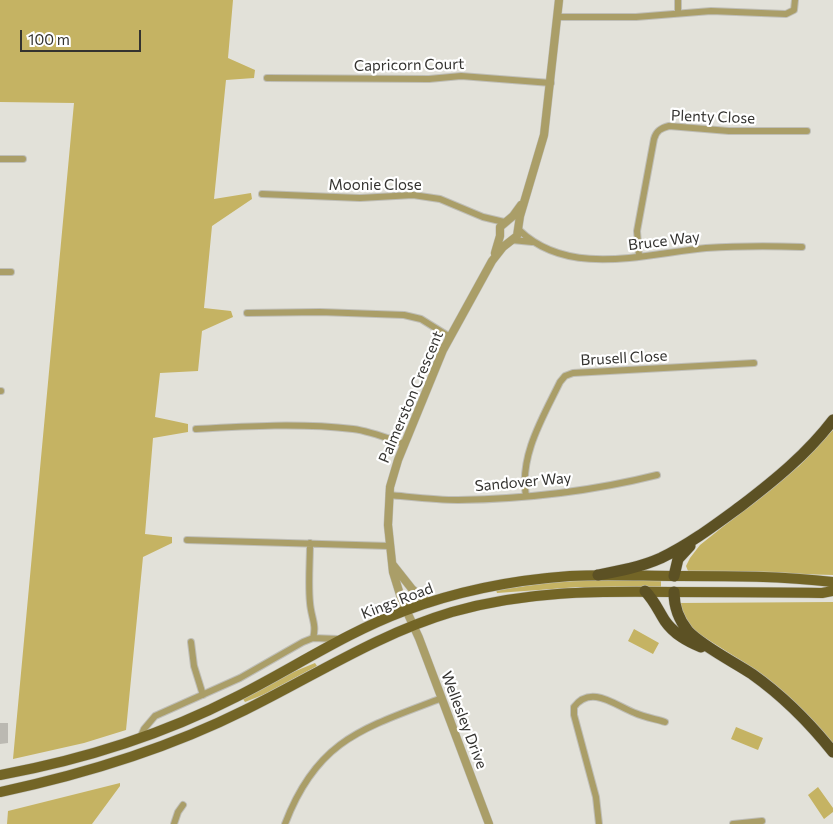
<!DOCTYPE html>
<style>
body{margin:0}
#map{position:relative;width:833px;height:824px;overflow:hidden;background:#e2e1d9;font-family:Commissioner,sans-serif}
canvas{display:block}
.scale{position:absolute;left:20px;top:30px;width:121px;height:22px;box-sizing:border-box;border:2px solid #343330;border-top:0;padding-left:6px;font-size:15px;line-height:18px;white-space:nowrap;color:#343330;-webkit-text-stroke:4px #fff;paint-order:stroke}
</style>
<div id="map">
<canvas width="833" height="824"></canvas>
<div class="scale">100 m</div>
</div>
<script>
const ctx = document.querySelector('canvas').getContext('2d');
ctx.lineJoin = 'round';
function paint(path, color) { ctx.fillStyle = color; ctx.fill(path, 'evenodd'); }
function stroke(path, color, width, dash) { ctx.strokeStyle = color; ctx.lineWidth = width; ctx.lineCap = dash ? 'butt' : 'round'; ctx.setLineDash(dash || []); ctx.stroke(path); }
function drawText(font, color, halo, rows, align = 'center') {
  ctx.font = font + ' Commissioner,sans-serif'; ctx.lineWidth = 4.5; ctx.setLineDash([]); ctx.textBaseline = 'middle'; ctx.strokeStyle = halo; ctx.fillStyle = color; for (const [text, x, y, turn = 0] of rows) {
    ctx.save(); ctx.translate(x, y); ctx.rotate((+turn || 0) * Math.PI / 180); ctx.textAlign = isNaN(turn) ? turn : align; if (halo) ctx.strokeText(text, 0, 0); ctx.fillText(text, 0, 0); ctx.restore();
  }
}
paint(new Path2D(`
 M0,0H233L228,58L255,70L254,78L226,80L214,199L251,193L252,199L212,226L204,308L231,311L233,317L202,331L198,371L160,373L155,417L188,424V432L153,438L145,534L172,537V543L143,557L126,730L84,743L13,759L74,103L0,102Z
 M833,430V575L688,571L686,566L690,558L700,545L799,466Z
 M592,580H661V587H580L497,593L496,590L554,582Z
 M833,602V744L745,663L699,634L691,628L684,617L679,603Z
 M634,629L659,643L653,654L628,641Z
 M315,663L317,666L265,694L245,702L243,699L286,675Z
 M736,727L763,738L758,750L731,739Z
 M120,783V786L92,824H7L8,811Z
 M818,787L833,808V812L824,819L808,795Z`), '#c5b363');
paint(new Path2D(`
 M0,723H8V743L0,744Z`), '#bbb9b2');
const minor = new Path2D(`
 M678,0V13
 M559,17H636L711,11L786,14L794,10L795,0
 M267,78L429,79L461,76L551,83
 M0,159H23
 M262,194L360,198L413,195L440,199L483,217L504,222
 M519,230C569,278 644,254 706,248C738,246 770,246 802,247
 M512,240L532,242
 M639,256L637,231L654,139C656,131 661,128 669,126L729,131H807
 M0,272H11
 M247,313L320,312L404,315L421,319L450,337
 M0,391H1
 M196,429C248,426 301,423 353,429C370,431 387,438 404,444
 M389,495C412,497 435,500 458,500C524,499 593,491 657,475
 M526,496C519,456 543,417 560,382L565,376L573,373L754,363
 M187,540L389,546
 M310,543C310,563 308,584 310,603C311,617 317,625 313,638
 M191,642L194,666L203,695
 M140,738L144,729L155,716L240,678L303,642L313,638L338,639
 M174,824L178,812L183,805
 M285,824C317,739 364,728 442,698
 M599,824L596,797L574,715V707C591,684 616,706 635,713C644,717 655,719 665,722
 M733,824L762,821`);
const tertiary = new Path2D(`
 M495,253L500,236V227L513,216L521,205
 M393,565L412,589L429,603
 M489,824L419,638L402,601L393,572L388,525L390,487L398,460L443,350L492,261L503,247L517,236L520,216L544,135L559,0`);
const primary = new Path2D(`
 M0,775C82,760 162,735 236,697C292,669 345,633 404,611C457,591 514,580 570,576C607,574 643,576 680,576C731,576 782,576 833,582
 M0,792C85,774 167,749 245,710C314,676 378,634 452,612C525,591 595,591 671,592C721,592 771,592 822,593L833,591`);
const motorway = new Path2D(`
 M598,575C619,571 641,567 661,558C690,544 715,525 741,506C775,480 807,454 833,420
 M674,576L678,559L690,546
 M645,591C654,600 658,610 665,621C674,634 687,641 701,647
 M674,592C674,606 679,620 688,631C702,646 734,662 752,674C783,696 809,722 833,752`);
stroke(minor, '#bfbeb7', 8);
stroke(tertiary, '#bfbeb7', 9);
stroke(primary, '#bfbeb7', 11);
stroke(motorway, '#bfbeb7', 12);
stroke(minor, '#aa9e68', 6);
stroke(tertiary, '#aa9e68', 8);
stroke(primary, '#736526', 10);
stroke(motorway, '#5c5124', 11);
drawText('15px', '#343330', '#fff', [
 ["Capricorn Court",409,65,-1],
 ["Plenty Close",713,117,2],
 ["Moonie Close",375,185],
 ["Bruce Way",664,241,-7],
 ["Brusell Close",624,358,-3],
 ["Palmerston Crescent",411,397,-67],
 ["Sandover Way",523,482,-5],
 ["Kings Road",397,601,-21],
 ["Wellesley Drive",464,720,69]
]);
</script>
